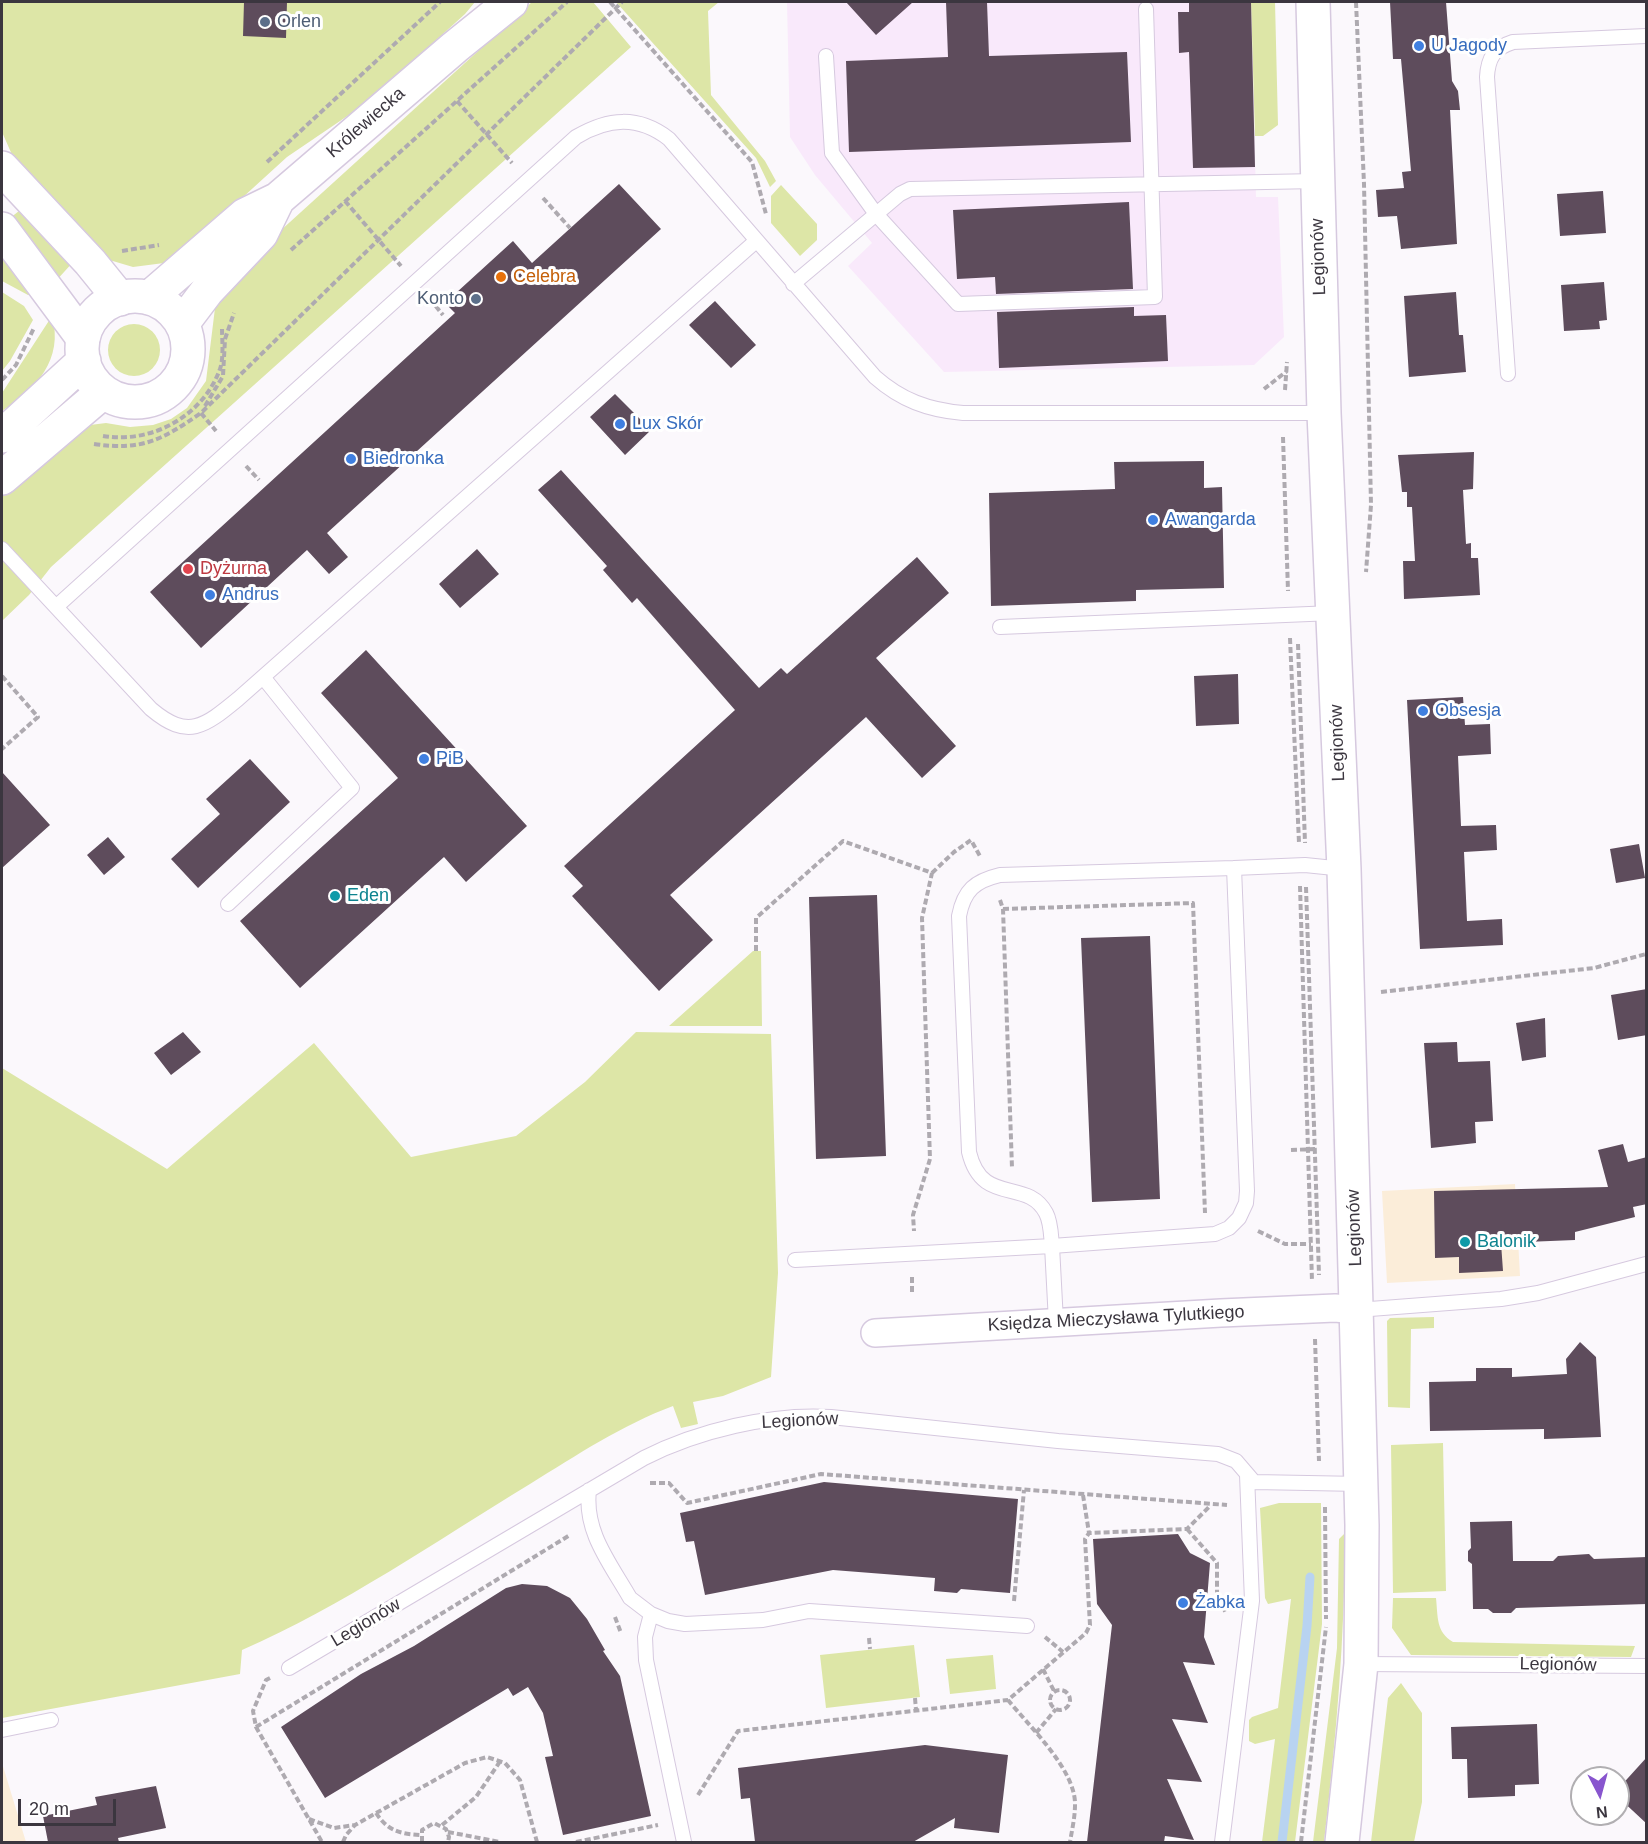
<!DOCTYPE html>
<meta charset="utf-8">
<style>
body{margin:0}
#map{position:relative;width:1648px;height:1844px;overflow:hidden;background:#fbf8fc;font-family:Arial,sans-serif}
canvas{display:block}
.frame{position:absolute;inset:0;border:3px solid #3b363f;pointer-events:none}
.north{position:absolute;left:1570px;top:1766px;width:60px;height:60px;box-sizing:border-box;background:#fff;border:2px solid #b1afb2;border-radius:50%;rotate:174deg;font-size:16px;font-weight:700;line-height:24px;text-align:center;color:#3b363f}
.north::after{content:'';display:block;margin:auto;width:21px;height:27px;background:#8855ce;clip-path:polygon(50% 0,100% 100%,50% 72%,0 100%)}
.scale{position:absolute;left:18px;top:1799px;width:98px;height:27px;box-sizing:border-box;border:3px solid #3b363f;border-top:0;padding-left:8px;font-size:18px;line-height:21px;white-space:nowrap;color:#3b363f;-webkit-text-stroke:4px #fff;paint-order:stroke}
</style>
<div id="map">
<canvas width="1648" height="1844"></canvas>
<div class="frame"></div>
<div class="north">N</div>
<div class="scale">20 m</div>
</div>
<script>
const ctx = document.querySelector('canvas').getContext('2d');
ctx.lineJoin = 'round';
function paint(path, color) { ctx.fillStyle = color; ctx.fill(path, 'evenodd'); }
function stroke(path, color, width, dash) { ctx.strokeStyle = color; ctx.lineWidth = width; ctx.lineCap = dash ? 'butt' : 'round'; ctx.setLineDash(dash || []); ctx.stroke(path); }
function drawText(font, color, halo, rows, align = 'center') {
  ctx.font = font + ' Arial,sans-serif'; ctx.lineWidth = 6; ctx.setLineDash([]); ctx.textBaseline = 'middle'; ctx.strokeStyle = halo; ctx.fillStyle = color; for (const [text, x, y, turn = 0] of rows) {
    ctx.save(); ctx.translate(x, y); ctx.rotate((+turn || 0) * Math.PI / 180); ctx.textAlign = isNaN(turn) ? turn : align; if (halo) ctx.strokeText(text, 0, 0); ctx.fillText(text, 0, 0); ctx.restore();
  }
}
paint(new Path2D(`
 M787,2H1251L1256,197H1278L1284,337L1254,365L944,372L848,266L872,243L815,175L790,137Z`), '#f9e9fb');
paint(new Path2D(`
 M1515,1184L1520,1276L1387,1283L1382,1191Z
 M2,1763L26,1842H2Z`), '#fbedd9');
paint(new Path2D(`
 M2,2H475L465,14L368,102L287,157L185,250L164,263L133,267L106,259L13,157L2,132Z
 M532,2H593L631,47L51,567L29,595L2,621V489L82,426L106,423L130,427L153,425L171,419L187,408L206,381L216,300L268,242Z
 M616,2H719L708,11L711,95L765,161L776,181L770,187L756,158Z
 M1251,2H1275L1278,125L1263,136H1255Z
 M781,185L817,224V240L800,256L771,223V196Z
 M19,211H27L74,261L55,282L10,218Z
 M2,252L37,292L28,295L2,281Z
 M2,292L24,306L33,320L10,361L2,371Z
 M52,316C64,360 36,389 2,411V393Z
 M108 350a26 26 0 1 1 52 0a26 26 0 1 1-52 0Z
 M753,951H761L762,1026H669Z
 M636,1032L771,1034L778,1273L771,1377L723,1396L693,1402L698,1424L681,1428L673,1406C622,1425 577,1455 530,1484C436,1541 343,1606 242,1650L240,1674L2,1718V1068L167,1169L314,1043L411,1157L516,1136L585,1082Z
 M1434,1317V1328L1411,1329L1410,1408L1388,1407L1387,1321L1390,1318Z
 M1443,1443L1446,1591L1393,1593L1391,1445Z
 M1279,1503H1321L1322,1624L1295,1842H1262L1275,1739L1255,1744L1249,1741V1720L1252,1717L1278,1708L1291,1599L1268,1604L1265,1598L1260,1508Z
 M1345,1533C1345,1637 1336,1739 1324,1842H1313L1337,1648L1339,1539Z
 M1393,1598H1436C1438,1617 1436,1632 1453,1642L1635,1646L1631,1657L1411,1655L1392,1628Z
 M914,1645L920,1697L826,1708L820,1655Z
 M993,1655L996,1689L950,1694L946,1659Z
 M1401,1683L1422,1713V1802L1414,1842H1371L1388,1698Z`), '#dde6a7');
stroke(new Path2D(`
 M1282,1842L1307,1626L1310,1577`), '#b8d3f1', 9);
paint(new Path2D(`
 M244,2H287L286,38L243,36Z
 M846,2H913L876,35Z
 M946,2H987L989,56L1127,52L1131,142L849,152L846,61L948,57Z
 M1189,2H1251L1255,167L1193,168L1189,52L1179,53L1178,12H1189Z
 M1390,2H1446L1452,81L1458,91L1460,110H1450L1457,244L1401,249L1397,216L1378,217L1376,190L1404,188L1402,172L1411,171L1401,59H1393Z
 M619,184L661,229L327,533L348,557L329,574L307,550L201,648L150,592L455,313L445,303L513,241L532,263Z
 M1603,191L1606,233L1560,236L1557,194Z
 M1129,202L1133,289L996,294L995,277L957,279L953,210Z
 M1604,282L1607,320L1599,321L1600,329L1564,331L1561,285Z
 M1456,292L1459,335H1463L1466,372L1409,377L1404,296Z
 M715,301L756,345L731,368L689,325Z
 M1134,307V316L1166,315L1168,361L999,368L997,312Z
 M615,394L651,430L625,455L590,417Z
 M1474,452L1473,489L1463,490L1466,544L1471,543V558H1478L1480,595L1404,599L1403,561H1415L1412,507H1407V492H1402L1398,455Z
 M1204,461V488L1222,487L1224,588L1136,590V601L991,606L989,493L1115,489L1114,462Z
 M561,470L759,688L781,668L787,674L917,557L949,593L876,658L956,746L922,778L866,717L670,895L713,940L659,991L572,896L583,886L564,866L735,710L637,598L632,603L603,570L607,566L538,490Z
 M477,549L499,574L460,608L439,584Z
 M366,650L527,826L466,882L444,857L300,988L240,921L398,778L321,693Z
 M1238,674L1239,724L1196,726L1194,676Z
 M1463,697L1465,725L1490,724L1491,754L1458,756L1461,826L1496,825L1497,850L1464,852L1467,921L1502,919L1503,945L1420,949L1407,700Z
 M250,759L290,802L198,888L171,859L220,814L206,799Z
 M2,772L50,825L2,868Z
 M108,837L125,857L104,875L87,855Z
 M1639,844L1645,878L1616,883L1610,849Z
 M877,895L886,1156L816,1159L809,897Z
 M1150,936L1160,1199L1092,1202L1081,938Z
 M1647,989V1035L1618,1040L1611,995Z
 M1545,1018L1546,1057L1522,1061L1516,1023Z
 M183,1032L201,1052L171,1075L154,1053Z
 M1457,1042L1458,1062L1490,1061L1493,1121L1475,1122L1476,1143L1431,1148L1424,1043Z
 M1623,1144L1628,1162L1647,1157V1204L1633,1207L1635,1217L1575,1232V1240L1501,1243L1503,1271L1459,1273V1257L1435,1258L1434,1191L1608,1187L1598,1150Z
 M1580,1342L1596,1357L1601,1437L1544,1439V1429L1430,1431L1429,1382L1476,1381V1368H1512V1377L1567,1374L1566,1359Z
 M824,1482L1018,1499L1010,1593L961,1589L957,1593L934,1591L935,1578L833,1570L705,1595L694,1541L686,1542L680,1513Z
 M1512,1521L1513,1561H1553L1558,1556L1589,1554L1594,1559L1647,1557V1604L1516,1608L1511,1613H1493L1488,1609H1473L1472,1564L1468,1561V1551L1471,1548L1470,1522Z
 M1178,1534L1190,1553L1210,1563L1204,1637L1215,1665L1183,1662L1208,1723L1172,1719L1202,1782L1167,1779L1194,1840L1165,1836L1164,1842H1087L1112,1625L1097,1604L1093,1539Z
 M522,1584L547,1586L570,1598L587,1619L605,1650L603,1651L620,1676L651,1816L563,1835L545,1757L553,1756L543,1713L528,1687L513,1696L508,1688L325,1798L281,1727L361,1674L414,1646L506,1588Z
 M1537,1724L1539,1784L1515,1785V1796L1468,1798L1467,1759H1452L1451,1727Z
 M925,1745L1008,1755L999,1833L954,1828L955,1818L913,1842H755L750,1798L741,1799L738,1768Z
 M1647,1757V1824L1618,1797V1789Z
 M156,1786L166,1828L118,1838L119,1842H48L43,1816L97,1805L95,1797Z`), '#5e4c5c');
const service = new Path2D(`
 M826,56L832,153L876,214L958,304L1155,297L1146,9
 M793,284L900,194L910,189L1317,181
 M1508,374L1487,77C1488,58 1494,48 1513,42L1646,36
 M2,549L151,709C188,740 204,727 238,699L756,241
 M57,606L576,137C608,118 638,115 669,139L875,377C901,400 928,410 963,413H1324
 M1000,627L1333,613
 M1234,868L1000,875C975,881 964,890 959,916L969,1152C982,1207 1027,1177 1046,1213C1051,1222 1051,1236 1052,1246L1215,1234L1229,1228L1239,1218L1246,1203L1247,1191L1234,868L1305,865L1344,869
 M228,904L352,788L263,677
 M795,1260L1052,1246L1056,1322
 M1357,1310L1501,1299L1538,1293L1646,1264
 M589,1490C584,1532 610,1563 630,1598L651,1614L668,1621L685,1624L763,1620L809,1611L1027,1626
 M651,1614L645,1637L646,1660L684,1842
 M1361,1664L1646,1666
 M289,1668L644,1458C697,1431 771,1413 831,1417L1058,1441L1218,1454L1236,1461L1254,1482L1361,1484
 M2,1730L51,1720
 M1222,1842L1252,1601L1247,1475`);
const minor = new Path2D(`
 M875,1333L1221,1313L1335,1308L1357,1310`);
const tertiary = new Path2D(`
 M1313,2L1324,413L1344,869L1362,1525L1361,1664L1342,1842
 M2,168L90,262L120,299
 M2,229L83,338`);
const secondary = new Path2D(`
 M82 349a53 53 0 1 1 106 0a53 53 0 1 1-106 0Z
 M149,298L245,215L278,199L455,47L511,2
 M182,324L207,291L261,234L278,199
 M2,436L84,361
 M2,478L103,392`);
stroke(service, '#d6c9df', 16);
stroke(minor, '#d6c9df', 30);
stroke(tertiary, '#d6c9df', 36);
stroke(secondary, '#d6c9df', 36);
stroke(new Path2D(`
 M610,2L752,162L766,214
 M1356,2L1364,184L1371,505L1366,572
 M457,101L512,163
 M267,162L440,2
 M543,198L570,228
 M345,201L401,266
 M291,250L567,2
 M122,251L159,245
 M430,299L443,315
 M2,380L16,365L34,328
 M1264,389L1287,371
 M1285,390L1287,362
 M205,406L223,376L225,339L234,313
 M201,413L216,431
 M103,436C152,444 203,416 220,369C224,357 222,340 222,327
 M1283,437L1288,591
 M94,444C142,451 162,440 201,413L622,2
 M246,466L259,480
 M1290,638L1299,843
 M1298,644L1305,843
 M2,676L38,717L2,749
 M932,873L954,852L971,840L981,858
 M1300,886L1312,1281
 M1306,887L1319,1275
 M1000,900L1003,909L1012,1168
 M1003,909L1193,903L1205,1213
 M756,951V918L843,841L932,873L922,918L930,1159L913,1215L914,1231
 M1381,992L1594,968L1646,954
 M1291,1150L1315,1149
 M1258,1231L1285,1244H1311
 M912,1277V1294
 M1315,1339L1319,1461
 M650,1483H669L687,1503L821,1474L1227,1505
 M1083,1495L1089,1533
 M1325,1507L1326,1619
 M1187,1529L1217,1563V1596L1226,1613
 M1014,1601L1024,1490
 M615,1617L621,1633
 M1045,1637L1063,1652
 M869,1638L870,1649
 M1043,1669L1054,1691
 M270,1678L266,1680L253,1711L256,1727L322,1842
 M1050 1700a10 10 0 1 1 20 0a10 10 0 1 1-20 0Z
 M915,1698L916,1710
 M1008,1700C1029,1726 1076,1770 1075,1805C1075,1817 1072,1830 1070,1842
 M256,1727L570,1535
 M1036,1733L1056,1709
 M698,1795L738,1731L1008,1700L1086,1633L1090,1625L1085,1539L1089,1533L1187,1529L1210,1506
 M376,1813C388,1831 400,1834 421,1835
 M309,1819L334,1828L355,1825L465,1763L487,1757L505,1763L520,1780L537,1842
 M442,1825L476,1797L501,1760
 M448,1832L500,1842
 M343,1842L346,1835L355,1825
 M422,1842V1830L434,1823L446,1829L449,1837L448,1842
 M576,1842L658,1825
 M1301,1842L1326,1627`), '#aeaab0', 4, [6, 3]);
stroke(service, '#fff', 14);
stroke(minor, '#fff', 27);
stroke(tertiary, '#fff', 33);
stroke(secondary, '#fff', 33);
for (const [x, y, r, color] of [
 [265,22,6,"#5c6f8a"],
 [1419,46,6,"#3f7fe0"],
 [501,277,6,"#e8710a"],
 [476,299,6,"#5c6f8a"],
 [620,424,6,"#3f7fe0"],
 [351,459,6,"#3f7fe0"],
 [1153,520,6,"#3f7fe0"],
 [188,569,6,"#e0444e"],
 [210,595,6,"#3f7fe0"],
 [1423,711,6,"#3f7fe0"],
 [424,759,6,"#3f7fe0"],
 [335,896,6,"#0f9aa8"],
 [1465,1242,6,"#0f9aa8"],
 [1183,1603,6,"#3f7fe0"]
]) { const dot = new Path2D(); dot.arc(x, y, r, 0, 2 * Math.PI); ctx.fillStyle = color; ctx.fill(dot); stroke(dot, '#fff', 2); }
drawText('18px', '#4e5e75', '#fff', [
 ["Orlen",277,22],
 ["Konto",464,299,"right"]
], 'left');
drawText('18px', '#366cbe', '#fff', [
 ["U Jagody",1431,46],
 ["Lux Skór",632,424],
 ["Biedronka",363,459],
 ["Awangarda",1165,520],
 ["Andrus",222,595],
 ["Obsesja",1435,711],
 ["PiB",436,759],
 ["Żabka",1195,1603]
], 'left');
drawText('18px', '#3b363f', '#fff', [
 ["Królewiecka",366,123,-41],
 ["Legionów",1319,257,-92],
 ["Legionów",1338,743,-92],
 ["Legionów",1355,1228,-92],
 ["Księdza Mieczysława Tylutkiego",1116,1319,-3],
 ["Legionów",800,1421,-3],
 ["Legionów",366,1623,-31],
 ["Legionów",1558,1665,1]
]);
drawText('18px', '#c56008', '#fff', [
 ["Celebra",513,277]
], 'left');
drawText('18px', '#be3a42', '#fff', [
 ["Dyżurna",200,569]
], 'left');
drawText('18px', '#0d838f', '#fff', [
 ["Eden",347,896],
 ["Balonik",1477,1242]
], 'left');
</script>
